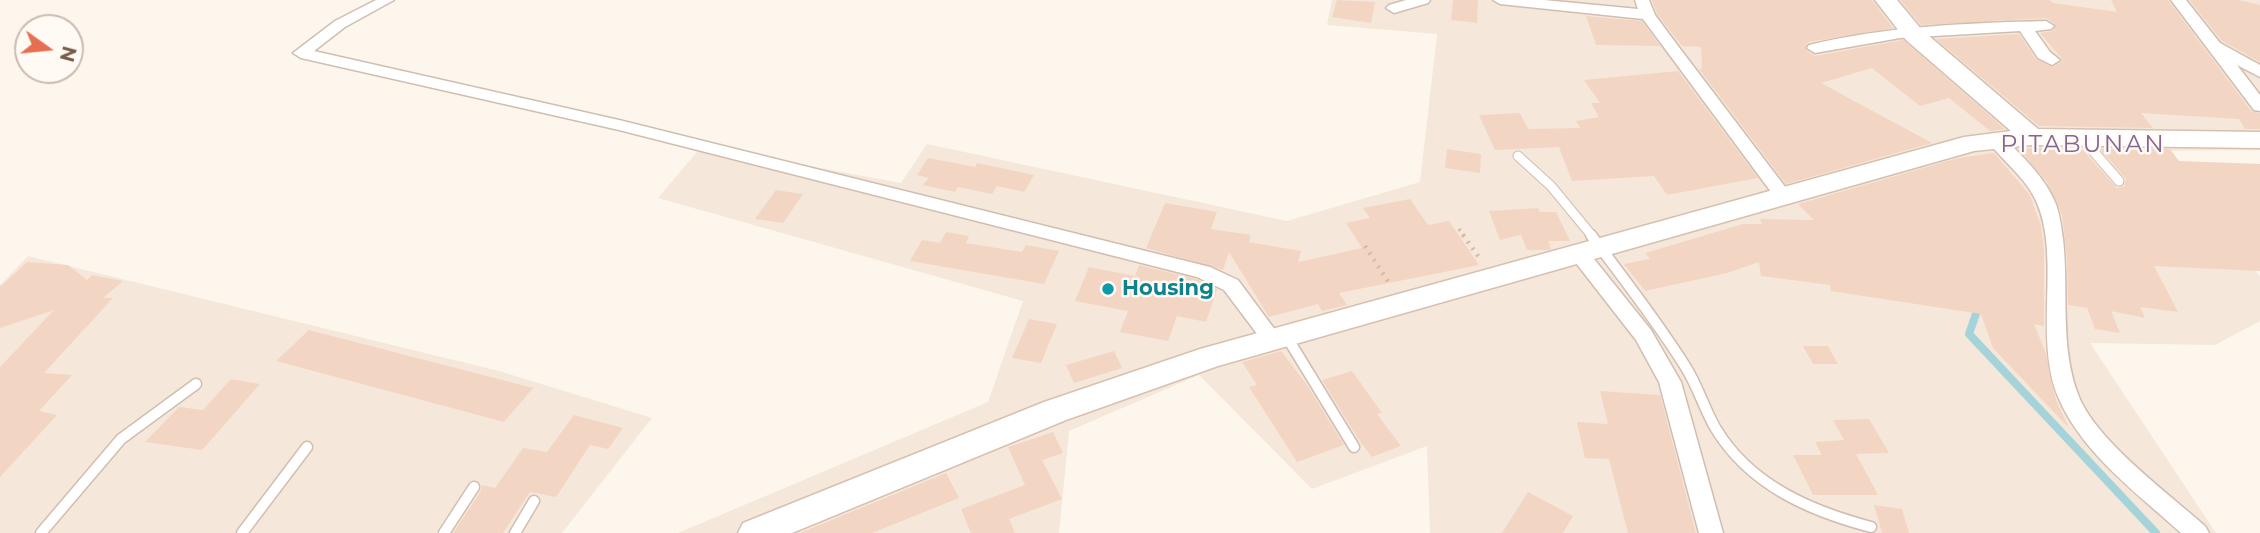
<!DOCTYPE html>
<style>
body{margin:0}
#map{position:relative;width:2260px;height:533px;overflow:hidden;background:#fdf6ec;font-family:Montserrat,sans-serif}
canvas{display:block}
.north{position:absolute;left:14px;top:14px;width:70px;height:70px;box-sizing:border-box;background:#fffaf3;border:2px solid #cabbb1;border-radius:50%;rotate:105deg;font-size:19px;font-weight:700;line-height:28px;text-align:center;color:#7a5c4d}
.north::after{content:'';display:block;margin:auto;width:24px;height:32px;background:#e76f51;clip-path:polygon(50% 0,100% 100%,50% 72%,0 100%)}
</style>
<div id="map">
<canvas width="2260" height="533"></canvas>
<div class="north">N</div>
</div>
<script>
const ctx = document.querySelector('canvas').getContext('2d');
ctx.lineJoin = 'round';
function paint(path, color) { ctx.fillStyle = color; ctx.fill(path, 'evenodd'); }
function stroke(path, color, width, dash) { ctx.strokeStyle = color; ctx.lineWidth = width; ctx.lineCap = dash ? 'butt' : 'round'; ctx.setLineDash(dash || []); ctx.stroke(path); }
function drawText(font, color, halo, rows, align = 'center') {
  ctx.font = font + ' Montserrat,sans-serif'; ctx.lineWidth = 5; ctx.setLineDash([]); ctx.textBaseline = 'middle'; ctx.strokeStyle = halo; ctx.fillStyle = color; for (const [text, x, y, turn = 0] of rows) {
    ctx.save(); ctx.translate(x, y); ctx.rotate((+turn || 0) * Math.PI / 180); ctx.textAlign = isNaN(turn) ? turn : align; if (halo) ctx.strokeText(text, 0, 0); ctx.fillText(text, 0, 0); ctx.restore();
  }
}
paint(new Path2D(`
 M1332,0H2260V150L2151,151L2260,276V321L2215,345L2090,343L2216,533H1430L1427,446L1312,489L1199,375L1069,431L1059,533H678L988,402L1023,301L658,198L702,146L901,183L927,144L1287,221L1420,182L1437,34L1327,25Z
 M28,256L499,371L652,418L562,533H0V285Z`), '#f5e8da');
stroke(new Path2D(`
 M1979,305L1969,334L2156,533`), '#a5d3da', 8);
paint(new Path2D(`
 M1337,0L1375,2L1371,23L1332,17Z
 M1453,0H1478L1477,23L1451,20Z
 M1652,0H1872L1893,28L1808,42L1806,50L1815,56L1903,40L2005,129L1990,131L1949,98L1920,106L1872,68L1821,83L1932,143L1786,184L1699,69H1702L1701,47L1682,46L1657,14Z
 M1900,0H2050L2053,3L2117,12L2111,0H2168L2252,112L2260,113V129H2245L2239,119L2141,113L2153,128L2039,126L1936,39L2019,34L2036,59L2053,67L2063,60L2040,33L2053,31L2055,24L2046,18L1921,25Z
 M2189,0H2238L2260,5V62L2222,41Z
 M1586,16L1642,21L1660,46L1596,45Z
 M1678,71L1758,178L1667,195L1654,176L1572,181L1559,147L1495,150L1479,115L1520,113L1528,129L1580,128L1576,121L1599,117L1591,103H1600L1584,80Z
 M2032,148H2081L2117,188L2124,186L2126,179L2100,149H2170L2179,161L2260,164V271L2154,266L2178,312L2140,307L2145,318L2111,311L2120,333L2095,329L2087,308L2068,305L2067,258L2062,215L2047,182L2019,149Z
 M1447,149L1481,154L1480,173L1445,168Z
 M1994,153L2030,195L2041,226L2044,249V326L2034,324L2046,354L2056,400L2069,428L1993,348L1981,314L1831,291L1830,285L1761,276L1759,262L1727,273L1645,291L1624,264L1650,259L1645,253L1743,224H1762L1760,219L1814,220L1798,204L1958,158Z
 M928,158L975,167L977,163L1034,175L1024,192L997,186L992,194L958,187L955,192L923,185L929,178L917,175Z
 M776,190L803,194L783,223L755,219Z
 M1410,199L1428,225L1449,221L1479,265L1339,293L1347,305L1322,311L1318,304L1269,317L1229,252L1223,270L1146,248L1165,203L1217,212L1211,229L1251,235L1249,242L1301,251L1298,262L1362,248L1346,223L1370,218L1363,208Z
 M1538,208L1540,212H1556L1570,241H1548L1551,249L1549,250H1527L1521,235L1500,240L1489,211Z
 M946,232L969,236L966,243L1022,252L1026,245L1059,251L1044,284L910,261L922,240L940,243Z
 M27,262L68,265L87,280L92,275L123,281L103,298H113L44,373L72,375L39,411L57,415L0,477V367L54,310L0,328V287Z
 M1139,265L1196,279L1217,289L1206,322L1177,316L1168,341L1120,332L1128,311L1075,301L1089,267L1135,276Z
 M1029,319L1057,324L1041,363L1012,358Z
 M309,330L533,388L504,422L276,361Z
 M1803,346H1828L1838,364H1813Z
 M1114,351L1122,368L1074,383L1066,365Z
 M1281,351L1307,385L1344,445L1297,462L1249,387L1257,385L1242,362Z
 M1352,371L1382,413L1377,414L1401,446L1372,457L1359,440L1322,380Z
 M231,379L260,384L202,450L145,442L179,407L203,410Z
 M1600,391L1660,395L1696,533H1628L1609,459L1585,458L1577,422L1608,424Z
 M574,415L623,428L608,449L590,445L556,497L530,492L503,533H453L481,491L482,485L495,488L523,448L547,452Z
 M1869,419L1889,453L1856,454L1878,495H1813L1793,455H1822L1815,442L1844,440L1833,420Z
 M1053,432L1063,453L1042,460L1062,499L1009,519L1015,533H971L961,509L1025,485L1008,447Z
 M946,473L959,498L872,533H800Z
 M1528,492L1573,516L1563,533H1502Z
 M1874,505L1902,509L1909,533H1882Z`), '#f3d5c3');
const laneFar1 = new Path2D(`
 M2081,137L2119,181
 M1518,156L1551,186L1593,237`);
const lane = new Path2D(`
 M1591,235C1623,278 1657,321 1685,366C1698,386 1704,409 1716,429C1750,485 1810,511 1871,527
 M1285,334L1354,447
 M41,533L121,439L196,384
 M242,533L307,447
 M444,533L474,487
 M515,533L534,501`);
const street = new Path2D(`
 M376,0H394L345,27L314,51L619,120L1210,267L1238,280L1281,338L1278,343L1271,346L1264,343L1224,290L1197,277L619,130L301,58L293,53L335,21Z
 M1406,0H1430L1428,3L1394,13L1386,8L1389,5Z
 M1493,0H1544L1638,9L1635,0H1649L1655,15L1678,46L1789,192L1792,196L1789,200H1777L1643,19L1500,4Z
 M2171,0H2186L2220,43L2260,65V77L2237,65L2260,95V111L2254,110Z
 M2046,21L2054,26L2051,29L2035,31L2050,52L2060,60L2052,65L2038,58L2020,31L1900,38L1815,53L1807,48L1809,45C1887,26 1967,23 2046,21Z
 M1996,135L2002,136C2022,156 2044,176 2055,202C2060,214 2061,226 2063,239C2069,291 2059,347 2079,397C2097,441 2169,494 2205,526L2209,533H2181C2138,494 2083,454 2059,399C2033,339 2061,259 2037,203C2026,177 2003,162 1987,140Z
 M1579,247L1586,249L1651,330L1681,382L1723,533H1699L1659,382L1636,340L1569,254L1572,249Z`);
const secondary = new Path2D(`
 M1875,0H1897L1922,30L2038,129L2260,132V148L2032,145L1974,151L1218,366L1066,420L792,533H738L743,523L1044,402L1200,349L1964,137L2011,131L1906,40Z`);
stroke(laneFar1, '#d1beb0', 11);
stroke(lane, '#d1beb0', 13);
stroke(street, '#d1beb0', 3);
stroke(secondary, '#d6c0b0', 3);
stroke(new Path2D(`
 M1459,229L1465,237`), '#d9b8a5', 3.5, [2, 4.5]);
stroke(new Path2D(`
 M1463,235L1481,260
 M1365,246L1391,286`), '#d9b8a5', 4.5, [2, 6]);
stroke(laneFar1, '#fff', 9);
stroke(lane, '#fff', 10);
paint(street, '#fff');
paint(secondary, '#fff');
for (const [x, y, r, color] of [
 [1108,289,7,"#0f9aa8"]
]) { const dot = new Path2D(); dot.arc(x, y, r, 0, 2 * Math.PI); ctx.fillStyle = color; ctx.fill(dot); stroke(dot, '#fffaf3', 2.5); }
drawText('bold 21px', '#0d838f', '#fffaf3', [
 ["Housing",1122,289]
], 'left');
ctx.letterSpacing = '2px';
drawText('24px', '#846695', '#fffaf3', [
 ["PITABUNAN",2083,145]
]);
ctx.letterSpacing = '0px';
</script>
